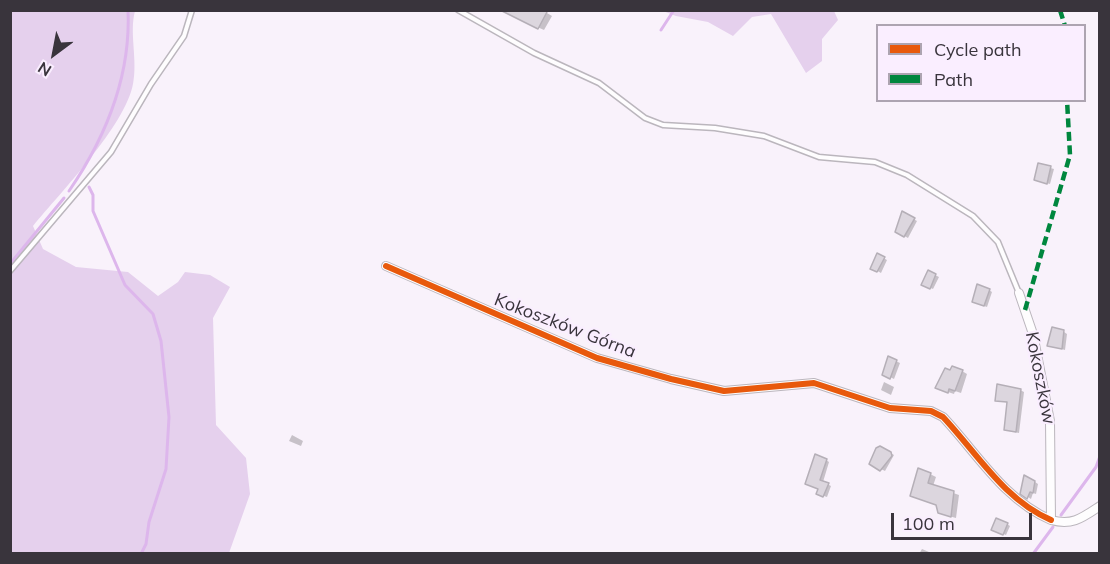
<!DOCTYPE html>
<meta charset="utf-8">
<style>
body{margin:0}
#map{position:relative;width:1110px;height:564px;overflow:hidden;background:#f9f2fb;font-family:Mulish,sans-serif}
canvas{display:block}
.frame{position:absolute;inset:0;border:12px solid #39343c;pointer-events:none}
.legend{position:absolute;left:876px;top:24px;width:210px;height:78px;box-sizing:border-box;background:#faeeff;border:2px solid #ada4b1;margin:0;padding:8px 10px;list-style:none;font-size:18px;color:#39343c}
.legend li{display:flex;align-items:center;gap:12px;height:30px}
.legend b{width:30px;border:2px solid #ada4b1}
.north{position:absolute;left:24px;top:24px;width:60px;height:60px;-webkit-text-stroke:4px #faeeff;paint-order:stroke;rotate:212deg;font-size:16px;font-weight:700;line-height:24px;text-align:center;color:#39343c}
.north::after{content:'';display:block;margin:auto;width:21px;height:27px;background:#39343c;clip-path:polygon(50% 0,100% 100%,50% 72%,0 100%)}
.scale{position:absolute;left:891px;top:513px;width:141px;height:27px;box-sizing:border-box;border:3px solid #39343c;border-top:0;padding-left:8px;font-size:18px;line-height:21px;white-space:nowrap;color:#39343c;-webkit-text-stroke:4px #faeeff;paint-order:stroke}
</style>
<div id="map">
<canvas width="1110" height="564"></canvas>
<div class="frame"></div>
<ul class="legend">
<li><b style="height:8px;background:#e8590c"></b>Cycle path</li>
<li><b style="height:8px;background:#00873e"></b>Path</li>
</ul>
<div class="north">N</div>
<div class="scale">100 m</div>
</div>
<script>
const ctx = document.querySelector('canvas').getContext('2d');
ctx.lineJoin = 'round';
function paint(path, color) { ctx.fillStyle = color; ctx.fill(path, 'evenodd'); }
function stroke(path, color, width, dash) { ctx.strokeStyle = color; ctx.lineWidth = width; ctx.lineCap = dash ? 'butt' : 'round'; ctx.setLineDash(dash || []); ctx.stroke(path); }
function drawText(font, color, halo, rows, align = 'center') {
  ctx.font = font + ' Mulish,sans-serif'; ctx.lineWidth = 4.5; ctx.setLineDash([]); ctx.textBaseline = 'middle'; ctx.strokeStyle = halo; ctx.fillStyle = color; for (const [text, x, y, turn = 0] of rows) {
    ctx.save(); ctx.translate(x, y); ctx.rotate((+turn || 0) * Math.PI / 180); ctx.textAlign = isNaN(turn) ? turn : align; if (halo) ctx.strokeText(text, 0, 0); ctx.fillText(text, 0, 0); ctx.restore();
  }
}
paint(new Path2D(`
 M10,11H135C129,33 138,60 133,84C125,126 61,192 33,226L43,249L76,267L128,272L158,296L178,282L185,272L210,275L230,287L213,318L216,425L246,458L250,494L229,553H11Z
 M663,11H834L838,20L822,39V61L806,73L771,14L752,17L733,36L708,22L676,16Z`), '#e5d0ed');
paint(new Path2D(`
 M542,10L552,16L544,30L515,17Z
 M1040,165L1054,169L1050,184L1039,181Z
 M902,213L917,221L908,238L897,232Z
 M878,255L887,260L881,273L872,268Z
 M929,272L939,277L933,289L923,285Z
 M989,290L992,292L987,307L976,303Z
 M1064,332L1067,334L1065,350L1048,345Z
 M889,358L900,363L894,379L884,374Z
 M962,371L967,374L961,393L955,391L954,394L942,390L951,372Z
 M884,382L894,387L891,395L881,390Z
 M1020,390L1024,392L1019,433L1009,431L1006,429L1009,403L997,400Z
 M292,435L303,441L301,446L289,441Z
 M880,447L894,455L885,471L871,464Z
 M826,460L829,462L823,482L831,486L827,497L821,495L819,489L810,485Z
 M930,474L936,477L933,486L959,495L956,518L945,515L938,505L912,495Z
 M1035,482L1038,484L1036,494L1033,493L1031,499L1022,493Z
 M1007,524L1010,526L1006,535L996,531Z
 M922,549L929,552L932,554H919Z`), '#0003');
stroke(new Path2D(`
 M661,30L674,10
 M89,187L93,195V211L125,285L153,314L161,341L169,417L166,469L149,522L146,544L141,554
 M69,191C106,137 131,77 128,10
 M10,264L64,198
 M1061,515L1096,467L1100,456
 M1033,554L1053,527`), '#ddb6ec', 3);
const building = new Path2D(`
 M500,10H548L538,29Z
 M1038,163L1051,166L1047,184L1034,180Z
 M902,211L915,218L904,237L895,232Z
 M877,253L885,257L877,272L870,269Z
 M928,270L936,274L930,289L921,285Z
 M977,284L990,289L984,306L972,302Z
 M1052,327L1064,330L1062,349L1047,346Z
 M888,356L897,360L890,379L882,375Z
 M952,366L963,370L955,391L949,389L948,393L935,388L945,368L950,370Z
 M997,384L1021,389L1016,432L1004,430L1007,402L995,401Z
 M880,446L891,452L892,456L880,471L869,464L876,448Z
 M815,454L827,459L820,480L829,483L823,497L816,494L818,489L805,484Z
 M918,468L931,473L928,483L954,491L951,517L938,513L936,505L910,496Z
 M1024,475L1035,481L1033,493L1030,492L1027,499L1020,494Z
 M996,518L1008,523L1003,535L991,530Z`);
paint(building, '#dcd6de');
stroke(building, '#b5afb7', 1.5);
const service = new Path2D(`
 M458,10L534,53L599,83L645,118L663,125L715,128L764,136L819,157L875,162L907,175L973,216L998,242L1019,293
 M10,271L111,152L151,84L184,36L192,10`);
const minor = new Path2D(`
 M386,266L597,358L671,379L724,391L814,383L890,408L931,411L943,417C977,453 1004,500 1051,520
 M1019,293L1033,334L1050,421L1051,520C1072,526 1082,518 1100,506`);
stroke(service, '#bbb6bd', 7);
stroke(minor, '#bbb6bd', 10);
stroke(service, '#fefdfe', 4);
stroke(minor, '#fefdfe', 8);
stroke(new Path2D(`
 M1060,10L1065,26
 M1025,310L1070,155L1067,100`), '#00873e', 4.5, [9, 4.5]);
stroke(new Path2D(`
 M386,266L597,358L671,379L724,391L814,383L890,408L931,411L943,417C977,453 1004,500 1051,520`), '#e8590c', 6);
drawText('18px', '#39343c', '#faeeff', [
 ["Kokoszków Górna",565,326,21],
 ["Kokoszków",1040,378,79]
]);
</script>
